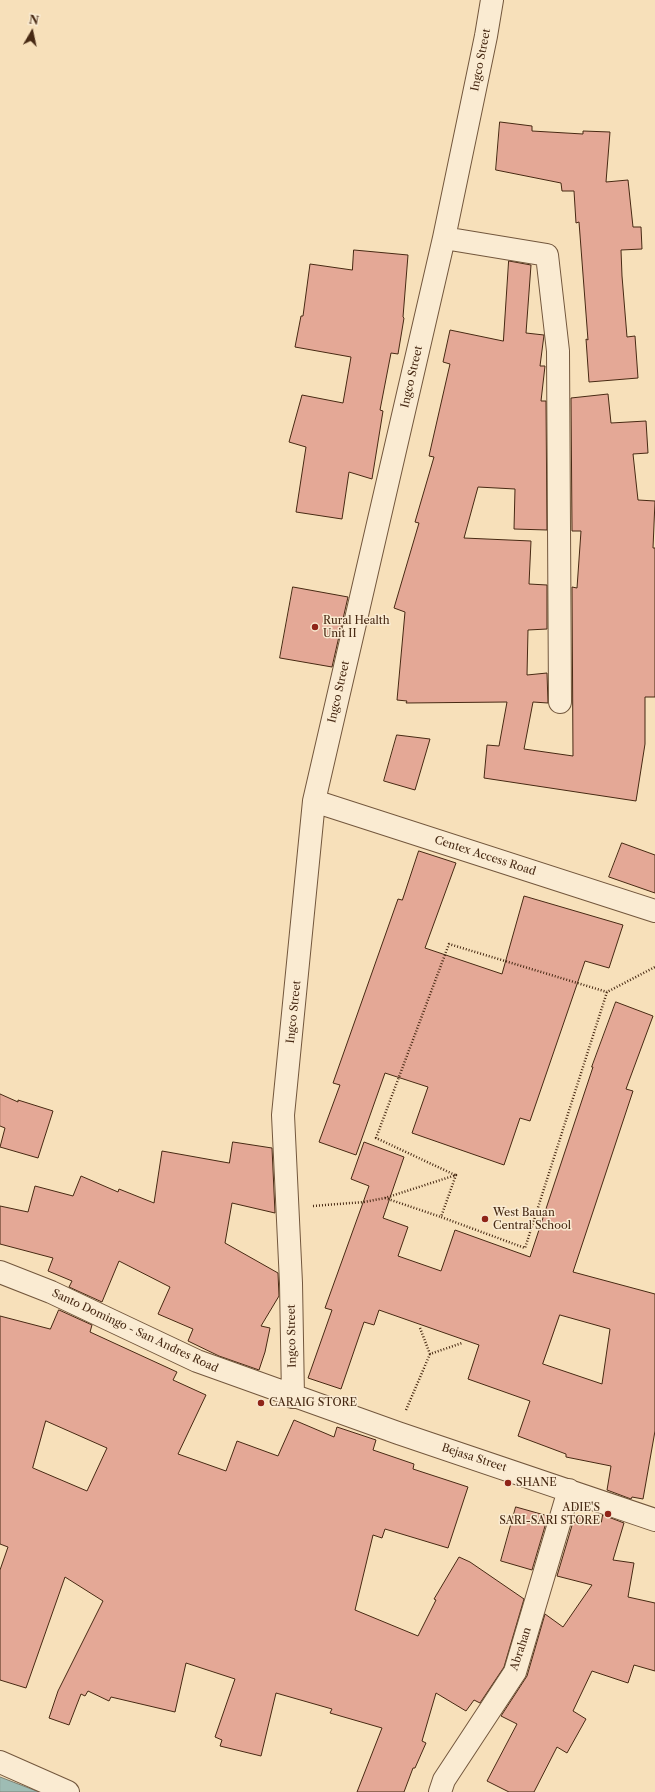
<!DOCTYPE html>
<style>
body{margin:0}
#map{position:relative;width:655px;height:1792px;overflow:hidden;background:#f7e0ba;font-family:"Libre Caslon Text",serif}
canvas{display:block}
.north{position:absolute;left:12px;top:12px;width:40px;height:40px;-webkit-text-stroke:3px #faebd2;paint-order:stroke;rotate:9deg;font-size:11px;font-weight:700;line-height:16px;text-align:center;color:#472913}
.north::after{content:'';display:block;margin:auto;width:14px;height:18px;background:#472913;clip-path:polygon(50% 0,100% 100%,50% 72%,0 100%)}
</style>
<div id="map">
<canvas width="655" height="1792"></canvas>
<div class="north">N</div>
</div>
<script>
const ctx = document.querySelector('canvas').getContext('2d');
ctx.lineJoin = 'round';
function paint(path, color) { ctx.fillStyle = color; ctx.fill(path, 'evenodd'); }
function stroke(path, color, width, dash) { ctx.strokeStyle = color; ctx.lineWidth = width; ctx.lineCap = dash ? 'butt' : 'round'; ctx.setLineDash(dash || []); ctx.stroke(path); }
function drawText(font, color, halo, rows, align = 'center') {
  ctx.font = font + ' "Libre Caslon Text",serif'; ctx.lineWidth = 3; ctx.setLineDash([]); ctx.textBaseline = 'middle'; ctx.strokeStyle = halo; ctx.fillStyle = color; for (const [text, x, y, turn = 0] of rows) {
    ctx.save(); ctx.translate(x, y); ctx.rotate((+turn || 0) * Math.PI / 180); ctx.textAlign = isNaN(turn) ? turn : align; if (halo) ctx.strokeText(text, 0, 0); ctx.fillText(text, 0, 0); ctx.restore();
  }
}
const water = new Path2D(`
 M0,1777L39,1792H0Z`);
paint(water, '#9ebcb4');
stroke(water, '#7b8174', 1);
const building = new Path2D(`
 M500,122L532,126V131L583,134V131L610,132L606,182L628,180L633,227H641L642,249L621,250L622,276L627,337L635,336L638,378L589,382L586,339L588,340L579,222L576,223L574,191H562L561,183L496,170Z
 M354,250L408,255L403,317L404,318L398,354L391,353L380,410L383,411L372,479L349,472L342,519L296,512L306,447L289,442L302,395L343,403L351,357L295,347L301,316H303L310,264L352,270Z
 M509,261L531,265L526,333L544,335L540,366H545L541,401H546L547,530L514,529L515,489L478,487L464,538L531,541L529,584L547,585V629L528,630L527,675L547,673L548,703L533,702L524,749L573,756L572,587L577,588L581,531H572L571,398L608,394L611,423L646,421L648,453L633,454L638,500L655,501L653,548H655V697H645V744L636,801L484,778L487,745L499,746L507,702L406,703L407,701L397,700L405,612L394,608L419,523L415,522L434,457L429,456L450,364L443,362L450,330L503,341Z
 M293,587L348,597L332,667L280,658Z
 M397,735L430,739L415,790L384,781Z
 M622,843L655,855V893L609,877Z
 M419,851L456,863L425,948L502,974L524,896L623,925L609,968L585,961L530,1121L520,1118L504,1165L412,1133L428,1087L385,1073L356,1155L319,1142L340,1085L333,1083L398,899L402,900Z
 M616,1002L653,1016L626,1089L633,1091L573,1272L655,1294V1431L643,1499L632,1497L631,1499L607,1490L611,1466L566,1457V1454L518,1436L530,1401L468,1379L479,1345L379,1310L374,1325L364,1322L341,1389L308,1378L332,1310L325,1308L369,1186L351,1179L364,1142L404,1157L383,1218L408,1227L398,1256L441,1271L455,1230L530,1257L593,1067H592ZM560,1315L610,1329L602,1384L543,1364Z
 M0,1094L18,1102V1100L53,1111L38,1158L0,1147L5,1128L0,1126Z
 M233,1142L272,1148L275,1213L232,1203L225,1243L278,1273L279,1296L261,1326L270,1328L265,1352L259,1370L219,1356L188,1341L193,1329L158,1314L170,1287L119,1261L102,1302L69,1287L72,1281L48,1271L53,1258L0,1244V1206L28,1212L35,1186L73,1196L81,1176L118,1192L119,1189L154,1203L162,1151L229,1163Z
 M59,1310L92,1325L90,1332L177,1372L173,1380L206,1395L178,1454L226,1471L237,1441L278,1456L294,1420L334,1437L337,1427L376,1440L373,1450L414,1464L413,1469L468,1487L448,1548L385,1529L382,1538L373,1535L355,1610L418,1636L436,1600L434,1599L459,1557L470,1562L524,1599L504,1667L480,1703L474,1700L466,1711L436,1693L422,1741L426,1743L415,1768H413L404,1792H357L382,1728L330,1713L332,1709L276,1693L261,1756L220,1746L222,1740L215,1737L235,1679L186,1663L175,1712L111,1697L109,1701L88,1691L85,1696L81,1694L69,1725L49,1718L58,1691L103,1601L65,1577L26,1688L0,1680V1570L8,1547L0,1544V1316L50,1329ZM46,1421L107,1448L87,1491L33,1468Z
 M516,1507L548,1516L532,1570L501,1561Z
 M603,1515L624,1523L613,1560L634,1563L628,1597L655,1603V1671L634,1665L628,1683L592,1671L573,1711L586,1719L567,1753L557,1747L534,1792H509L487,1781L517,1724L501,1716L527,1676L545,1614L563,1627L592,1585L557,1576L573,1522L577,1523L579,1516L601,1522Z`);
paint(building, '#e4a896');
stroke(building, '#472913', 1);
const minor = new Path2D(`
 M444,238L547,255L558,351L560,702
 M314,801L655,911
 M0,1272L51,1292L197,1361L398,1433L655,1520
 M293,1397L291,1283L283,1115L314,801L444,238L486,36L492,0
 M0,1762L68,1792
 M440,1792L444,1780L515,1672L569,1490`);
stroke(minor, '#73573d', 24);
stroke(new Path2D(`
 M455,1175L376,1138L449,944L607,992
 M385,1198L441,1217
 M313,1206L364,1202L385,1198L456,1175L441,1217L525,1248L607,992L655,967
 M420,1328L430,1354L462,1343
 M406,1410L430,1354`), '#472913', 2.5, [1, 2]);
stroke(minor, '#faebd2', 22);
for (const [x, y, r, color] of [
 [315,627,4,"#8f2418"],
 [485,1219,4,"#8f2418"],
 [261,1403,4,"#8f2418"],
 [508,1483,4,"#8f2418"],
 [608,1514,4,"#8f2418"]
]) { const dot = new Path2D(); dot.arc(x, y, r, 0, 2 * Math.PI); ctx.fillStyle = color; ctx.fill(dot); stroke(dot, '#faebd2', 1.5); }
drawText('11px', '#472913', '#faebd2', [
 ["Ingco Street",481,60,-79],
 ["Ingco Street",412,377,-77],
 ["Ingco Street",339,692,-77],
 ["Centex Access Road",485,856,18],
 ["Ingco Street",294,1012,-84],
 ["Santo Domingo - San Andres Road",135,1331,25],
 ["Ingco Street",292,1336,-91],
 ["Bejasa Street",474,1458,18],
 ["Abrahan",521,1649,-72]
]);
drawText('11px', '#472913', '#faebd2', [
 ["Rural Health",323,621],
 ["Unit II",323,634],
 ["West Bauan",493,1213],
 ["Central School",493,1226],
 ["CARAIG STORE",269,1403],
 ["SHANE",516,1483],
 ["ADIE'S",600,1508,"right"],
 ["SARI-SARI STORE",600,1521,"right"]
], 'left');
</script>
